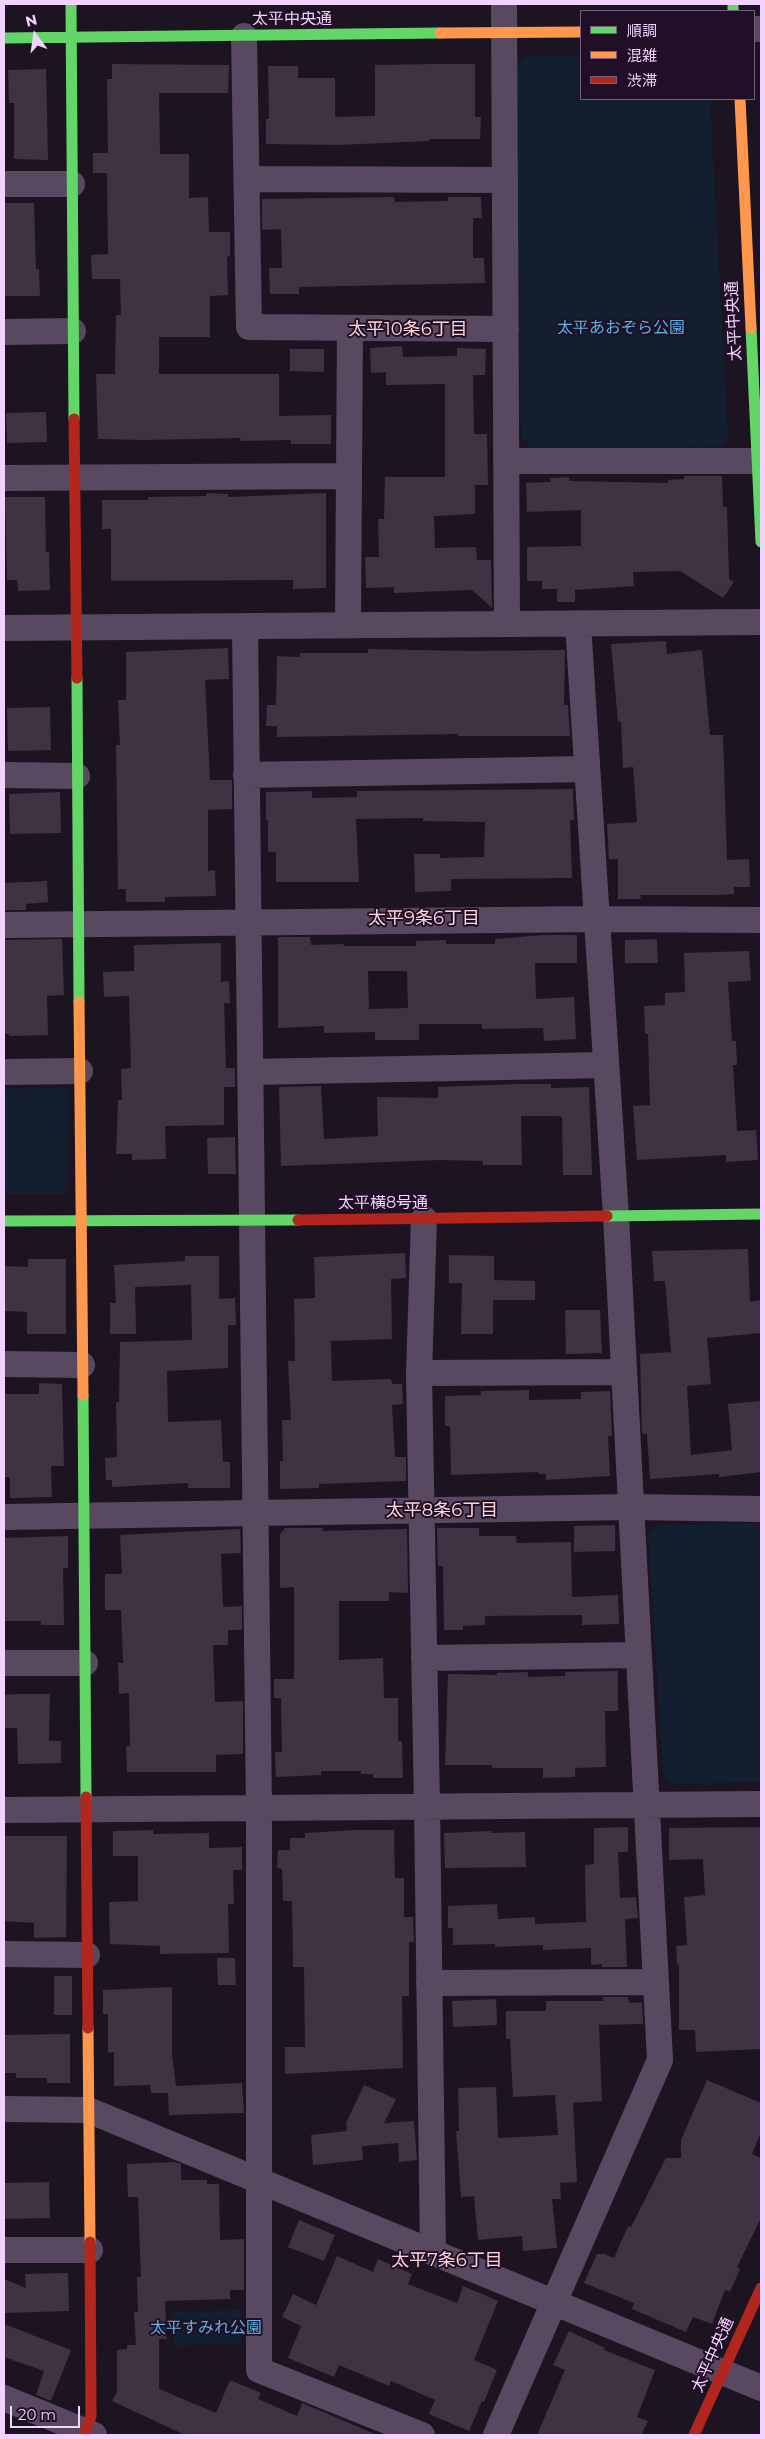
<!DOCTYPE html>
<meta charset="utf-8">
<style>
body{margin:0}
#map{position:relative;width:765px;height:2439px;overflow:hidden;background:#1d1421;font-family:Montserrat,"Noto Sans JP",sans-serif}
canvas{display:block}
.frame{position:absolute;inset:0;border:5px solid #f2d3ff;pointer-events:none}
.legend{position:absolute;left:580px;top:10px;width:175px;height:90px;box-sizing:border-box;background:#200f26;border:1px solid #745d7d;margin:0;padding:6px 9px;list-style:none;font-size:15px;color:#f2d3ff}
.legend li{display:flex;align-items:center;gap:10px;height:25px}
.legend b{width:25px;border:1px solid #745d7d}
.north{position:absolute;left:10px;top:10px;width:50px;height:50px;-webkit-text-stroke:4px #200f26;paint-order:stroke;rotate:346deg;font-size:14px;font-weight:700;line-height:20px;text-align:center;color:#f2d3ff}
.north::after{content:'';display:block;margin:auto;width:18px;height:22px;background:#f2d3ff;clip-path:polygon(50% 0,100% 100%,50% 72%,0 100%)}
.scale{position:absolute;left:10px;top:2406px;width:70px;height:22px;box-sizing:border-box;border:2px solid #f2d3ff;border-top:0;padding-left:6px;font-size:15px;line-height:18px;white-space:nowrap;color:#f2d3ff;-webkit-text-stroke:4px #200f26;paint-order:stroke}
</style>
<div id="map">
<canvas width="765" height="2439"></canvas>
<div class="frame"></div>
<ul class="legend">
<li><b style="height:6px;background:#63d668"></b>順調</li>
<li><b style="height:6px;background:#ff974d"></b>混雑</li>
<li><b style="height:6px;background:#b3261e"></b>渋滞</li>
</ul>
<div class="north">N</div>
<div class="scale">20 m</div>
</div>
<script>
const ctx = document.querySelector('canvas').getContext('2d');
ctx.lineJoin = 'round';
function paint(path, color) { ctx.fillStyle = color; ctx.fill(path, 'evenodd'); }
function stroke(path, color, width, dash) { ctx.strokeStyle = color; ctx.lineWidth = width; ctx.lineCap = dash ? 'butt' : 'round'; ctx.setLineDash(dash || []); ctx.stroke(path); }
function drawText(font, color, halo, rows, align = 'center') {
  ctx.font = font + ' Montserrat,"Noto Sans JP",sans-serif'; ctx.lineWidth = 4; ctx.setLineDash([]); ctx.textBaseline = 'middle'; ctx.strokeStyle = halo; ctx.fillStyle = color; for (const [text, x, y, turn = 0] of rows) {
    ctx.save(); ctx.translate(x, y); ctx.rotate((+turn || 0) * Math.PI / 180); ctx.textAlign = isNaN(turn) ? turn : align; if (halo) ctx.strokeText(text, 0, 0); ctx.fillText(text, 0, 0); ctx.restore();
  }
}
paint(new Path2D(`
 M526,56H581V99H710L728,438L719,447L531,448L521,437L515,67Z
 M69,1088L68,1194H4V1089Z
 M761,1523V1782L670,1784L663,1773L648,1533L657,1525Z
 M241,2310V2343L173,2346L172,2312Z`), '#131e2e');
paint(new Path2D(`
 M112,64L229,65L228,93H159L160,154H189V198L208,197L209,232H230V256L227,257L228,295L210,296V337H159V374H279V416L331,415V444H291V440L241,441L240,438L145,440L98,439L96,374H115L116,315H121L120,279H92L91,255L108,254L107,173H93V153H108L107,79H112Z
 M434,64H475V117H481L480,139H429V141L338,145L266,144V119H269L268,66H298V78H335V117L375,116V65Z
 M46,69L48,160L14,159V103H9L8,70Z
 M394,197L395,202L448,201V197H481L482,218H473V258H484L485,283L299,287V294H270L269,268H282L281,229L262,230V199Z
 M4,203H34L36,269H39L40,296H4Z
 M402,346L403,357L457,356V348L486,349L485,375H473L474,434H487L488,485H475V514L434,516L435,548L476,547L477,560H491L492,608L472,590L394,593V587L366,588L365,557H379L378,519H384L385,477H445V384L386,385V372L371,373L370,348Z
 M290,349H324V372L290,371Z
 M46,412L47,442L7,443L6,413Z
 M684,476H722L723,507H727L729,579L734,582L723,598L680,571L633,572L634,586L575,590V602H557V589H542V581H527V547L581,546V510L527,512L526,483L551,482L550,478L569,477V481L668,483V480L684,479Z
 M207,493L228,494V497L326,493V588L293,589V580L111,581V529H102V500H148V497L206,496Z
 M5,497H45L46,552H49L50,590L18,591L17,580H7Z
 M666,641L667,654L702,650L710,735H723L727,860L749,859L750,887H734V894L718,895H640L641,899H618V859H609L607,824L637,822L633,767L623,768L621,722H618L611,644Z
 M228,648L229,679L205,680L210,780H232V809L208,810V871L215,870L216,896L165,897V902H126V889H118L116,745H120L118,700H126V652Z
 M368,649L470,651L565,650L564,705H568L570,736H458V734L277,737V726H266L267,705H276L277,656L300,657V653H368Z
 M50,707L51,750L8,751L7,708Z
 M573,789L574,820H570L572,878L451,879V891L415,892L414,854H440V858L484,857L485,822L423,821V818L356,819L359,882H276V852H268V820H266V792L312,791V798L357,797V791Z
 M60,792L61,833L10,834L9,794Z
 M47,881L48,902L26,904V910H4V883Z
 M543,935H577V963H535L536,999L574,997L576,1039L544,1041L543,1028L482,1029V1024H419V1040H375V1032L324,1033V1026L278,1028V937H310L311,945L344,944V946H416V941L446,940V944H495V939ZM368,971H407L408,1008L369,1009Z
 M62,939L64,995L47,996L48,1035L9,1036V1034H4V940Z
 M657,939L658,963H625V940Z
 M221,943V982L229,981L230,1003H224L226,1068H235V1087H224V1125L165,1126L166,1159L132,1160V1154H116L118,1100H122L121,1069L131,1068L129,996L104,997L103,972L134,971V945Z
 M749,951L751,981L728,982L732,1041H736L737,1065H733L737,1131L756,1130L758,1160L726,1162V1155L637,1160L633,1106L650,1105L648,1034H645L644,1006L665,1005V993L685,992L684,953Z
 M518,1084H551V1088L589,1087L592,1175H563L562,1117L557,1116H521L522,1165H483V1161L441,1160L281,1166L279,1087L321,1086L324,1139L378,1136L377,1097L438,1098V1087Z
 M235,1137L236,1174H208L207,1138Z
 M748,1249L750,1302L761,1300V1333L707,1338L711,1384L687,1386L691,1455L732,1450L728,1404L761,1401V1472L719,1477V1474L650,1479L647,1434H642L640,1354L671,1352L665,1281H654L652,1251Z
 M405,1253L406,1278L391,1279L392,1339L331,1341L332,1381L391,1379L392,1384H402L403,1404L392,1405L395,1457H406V1481L319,1484V1488L280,1489V1461H283L282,1420H291L288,1361H295L294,1299L315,1298L314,1257Z
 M449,1255L494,1256V1280L535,1281V1300H493V1334H461L462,1283H449Z
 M185,1256H219V1299L235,1298L236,1325H228V1368L167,1371L168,1422L221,1420L223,1462H230V1488H188V1483L112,1487V1480H106L105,1458L117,1457L116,1402H119L120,1342L192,1340L191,1285L135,1287L136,1334H110V1303H116L114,1265L185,1261Z
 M28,1259H66V1334H27V1312L4,1311V1266L28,1267Z
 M565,1310H600L602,1353L566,1354Z
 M39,1383L62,1384L64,1466H51L52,1497L10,1498V1477H4V1394H39Z
 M529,1390V1400L581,1399V1392L610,1391L612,1436H608L610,1476L546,1480V1474H539L538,1472L451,1475L450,1426H445V1396L481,1395V1391Z
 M615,1525V1551L574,1552V1526Z
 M285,1528H323V1531L407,1529L408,1593L389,1592V1601H339V1660L383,1658L384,1698H398V1741H402L403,1778H373V1774H361V1771H321V1775L276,1777L275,1752H282L281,1698H274V1679H294V1587L280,1588V1534Z
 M437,1528H479V1536H516L517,1543L571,1542L572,1597L618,1595L619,1624L582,1625V1615L485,1616V1625L463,1626V1630H444L443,1566H438Z
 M240,1529L241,1553L221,1554L223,1607L242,1606V1630H228V1645H213L215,1702L243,1701V1754L216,1755V1772H127L126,1746H130L129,1693L119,1694L118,1663H123L121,1610H105V1574H122L120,1535Z
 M68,1536V1568H63L64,1625H41V1621H4V1538Z
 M618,1671V1711H605L606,1767L575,1768V1777L543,1778V1768H492V1765H445L448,1674L497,1675V1673L528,1672V1677L565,1676V1672Z
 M19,1694H50L49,1741H61V1763L18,1764L17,1728H4V1695Z
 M628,1827V1852H618L620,1898L636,1897L638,1918L625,1919L627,1967H602V1964L591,1965V1948L543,1950V1945L495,1947V1944L453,1945V1928H448V1906L497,1904L498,1919L535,1917V1924L586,1922L585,1865L594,1864V1828Z
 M761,1827V2049L696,2052L695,2030H679V1964L677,1965L676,1946L687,1945L684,1897L705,1895L703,1859L669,1860V1828Z
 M153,1830V1834L209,1833V1848L242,1847V1870H233L234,1904H228L229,1953L160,1954V1946L110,1944L109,1902L138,1901V1856H113V1831Z
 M355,1830H394L395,1878H404V1917H413L414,1942H409V1996H402L403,2068L285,2074V2047H305L304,1967H293L292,1901H283L282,1869L277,1868L278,1850H290V1838H305V1833Z
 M491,1831V1833L525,1832L526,1867L445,1868L444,1833Z
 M4,1836H67L66,1937L34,1938V1923L4,1921Z
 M217,1958H235L236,1985H218Z
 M54,1976H72V2015H54Z
 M172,1987V2055L176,2086L242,2083L244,2113L169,2115L168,2093H151L150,2085L114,2086V2052L108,2053V2014H103V1990Z
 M603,1997H628L629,2003L642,2002L643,2024L599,2025L602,2101L573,2103L577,2182L560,2183L561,2199H552L557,2248L523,2251L522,2236L478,2240L474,2196L461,2197L456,2131H459L458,2088L496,2087L498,2138L558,2135L555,2095L513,2097L510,2039H506V2011H546V2001H603Z
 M496,1999L497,2025L453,2027L452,2001Z
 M70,2034V2083H47V2078H16V2073H4V2035Z
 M707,2080L761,2103V2132L752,2154L761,2158V2218L737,2267L740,2269L730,2292L725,2290L712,2324L693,2317L686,2332L632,2309L634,2303L584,2283L597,2254H604L614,2258L628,2226L631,2227L666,2158H681V2140Z
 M364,2085L396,2099L384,2123L414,2121L417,2160L399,2162L398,2143L362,2146L363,2160L313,2165L311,2135L347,2131L346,2123Z
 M175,2162L181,2164V2180H207V2184H219L220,2240L244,2239V2290H230V2299L165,2301L167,2339H159V2389L216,2413L230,2380L261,2393L258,2399L297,2416L302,2403L377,2435H185L112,2401L117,2392V2350L127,2349V2345H136L134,2312H138L137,2277H141L138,2197H128L127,2164Z
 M49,2182L50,2218L4,2219V2183Z
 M299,2220L335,2235L324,2261L288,2247Z
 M337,2256L373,2272L378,2259L412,2274L408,2284L457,2303L463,2286L498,2301L474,2360L497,2370L484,2402L482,2401L469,2431L429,2414L435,2400L391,2381L389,2386L339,2365L334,2377L288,2358L301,2326L282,2317L293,2294L316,2305Z
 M68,2273L69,2311L4,2313V2279L26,2288L25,2274Z
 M4,2324L71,2350L51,2401L36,2395L44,2371L4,2357Z
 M569,2331L605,2348L604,2350L655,2370L637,2417L648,2421L641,2435H537L565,2370L553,2365Z`), '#3e3243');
stroke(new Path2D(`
 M504,4L507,624
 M754,29H761
 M244,36L249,327L506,329
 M247,179L505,180
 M4,184H72
 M4,332L73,331
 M507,461H757
 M4,478L348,476
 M348,625L350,328
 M245,626L259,1809V2370L422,2435
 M4,628L761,622
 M4,775L77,776
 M246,775L587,769
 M4,925L597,919L761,920
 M4,1072L80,1071
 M250,1072L605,1065
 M424,1219L419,1373L427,1807L433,2252
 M4,1364L82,1365
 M419,1373L624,1372
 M4,1517L631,1507L761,1509
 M424,1658L638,1655
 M4,1663H85
 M4,1810L761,1804
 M4,1954L87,1955
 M429,1983L656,1982
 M4,2109L88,2110L761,2388
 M4,2250H90
 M4,2398L94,2435
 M496,2435L660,2060L616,1216L578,624`), '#584961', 26);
stroke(new Path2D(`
 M71,4L74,419
 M733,4V11
 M4,38L440,33
 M751,328L761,542
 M77,678L79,1002
 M607,1216L761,1214
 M4,1221L298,1220
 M83,1395L86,1797`), '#63d668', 11);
stroke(new Path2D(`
 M440,33L581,32
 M740,99L751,328
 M79,1002L83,1395
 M88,2028L90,2242`), '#ff974d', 11);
stroke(new Path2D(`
 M74,419L77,678
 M298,1220L607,1216
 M86,1797L88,2028
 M84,2435L91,2416L90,2242
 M694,2435L761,2288`), '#b3261e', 11);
drawText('16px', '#f2d3ff', '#200f26', [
 ["太平中央通",292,19],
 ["太平中央通",734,321,-93],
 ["太平横8号通",383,1203],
 ["太平中央通",713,2355,-66]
]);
drawText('16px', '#5db3e1', '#200f26', [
 ["太平あおぞら公園",621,328],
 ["太平すみれ公園",206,2328]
]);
drawText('18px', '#ffd5d7', '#200f26', [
 ["太平10条6丁目",408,330],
 ["太平9条6丁目",424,919],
 ["太平8条6丁目",442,1511],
 ["太平7条6丁目",447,2261]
]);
</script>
